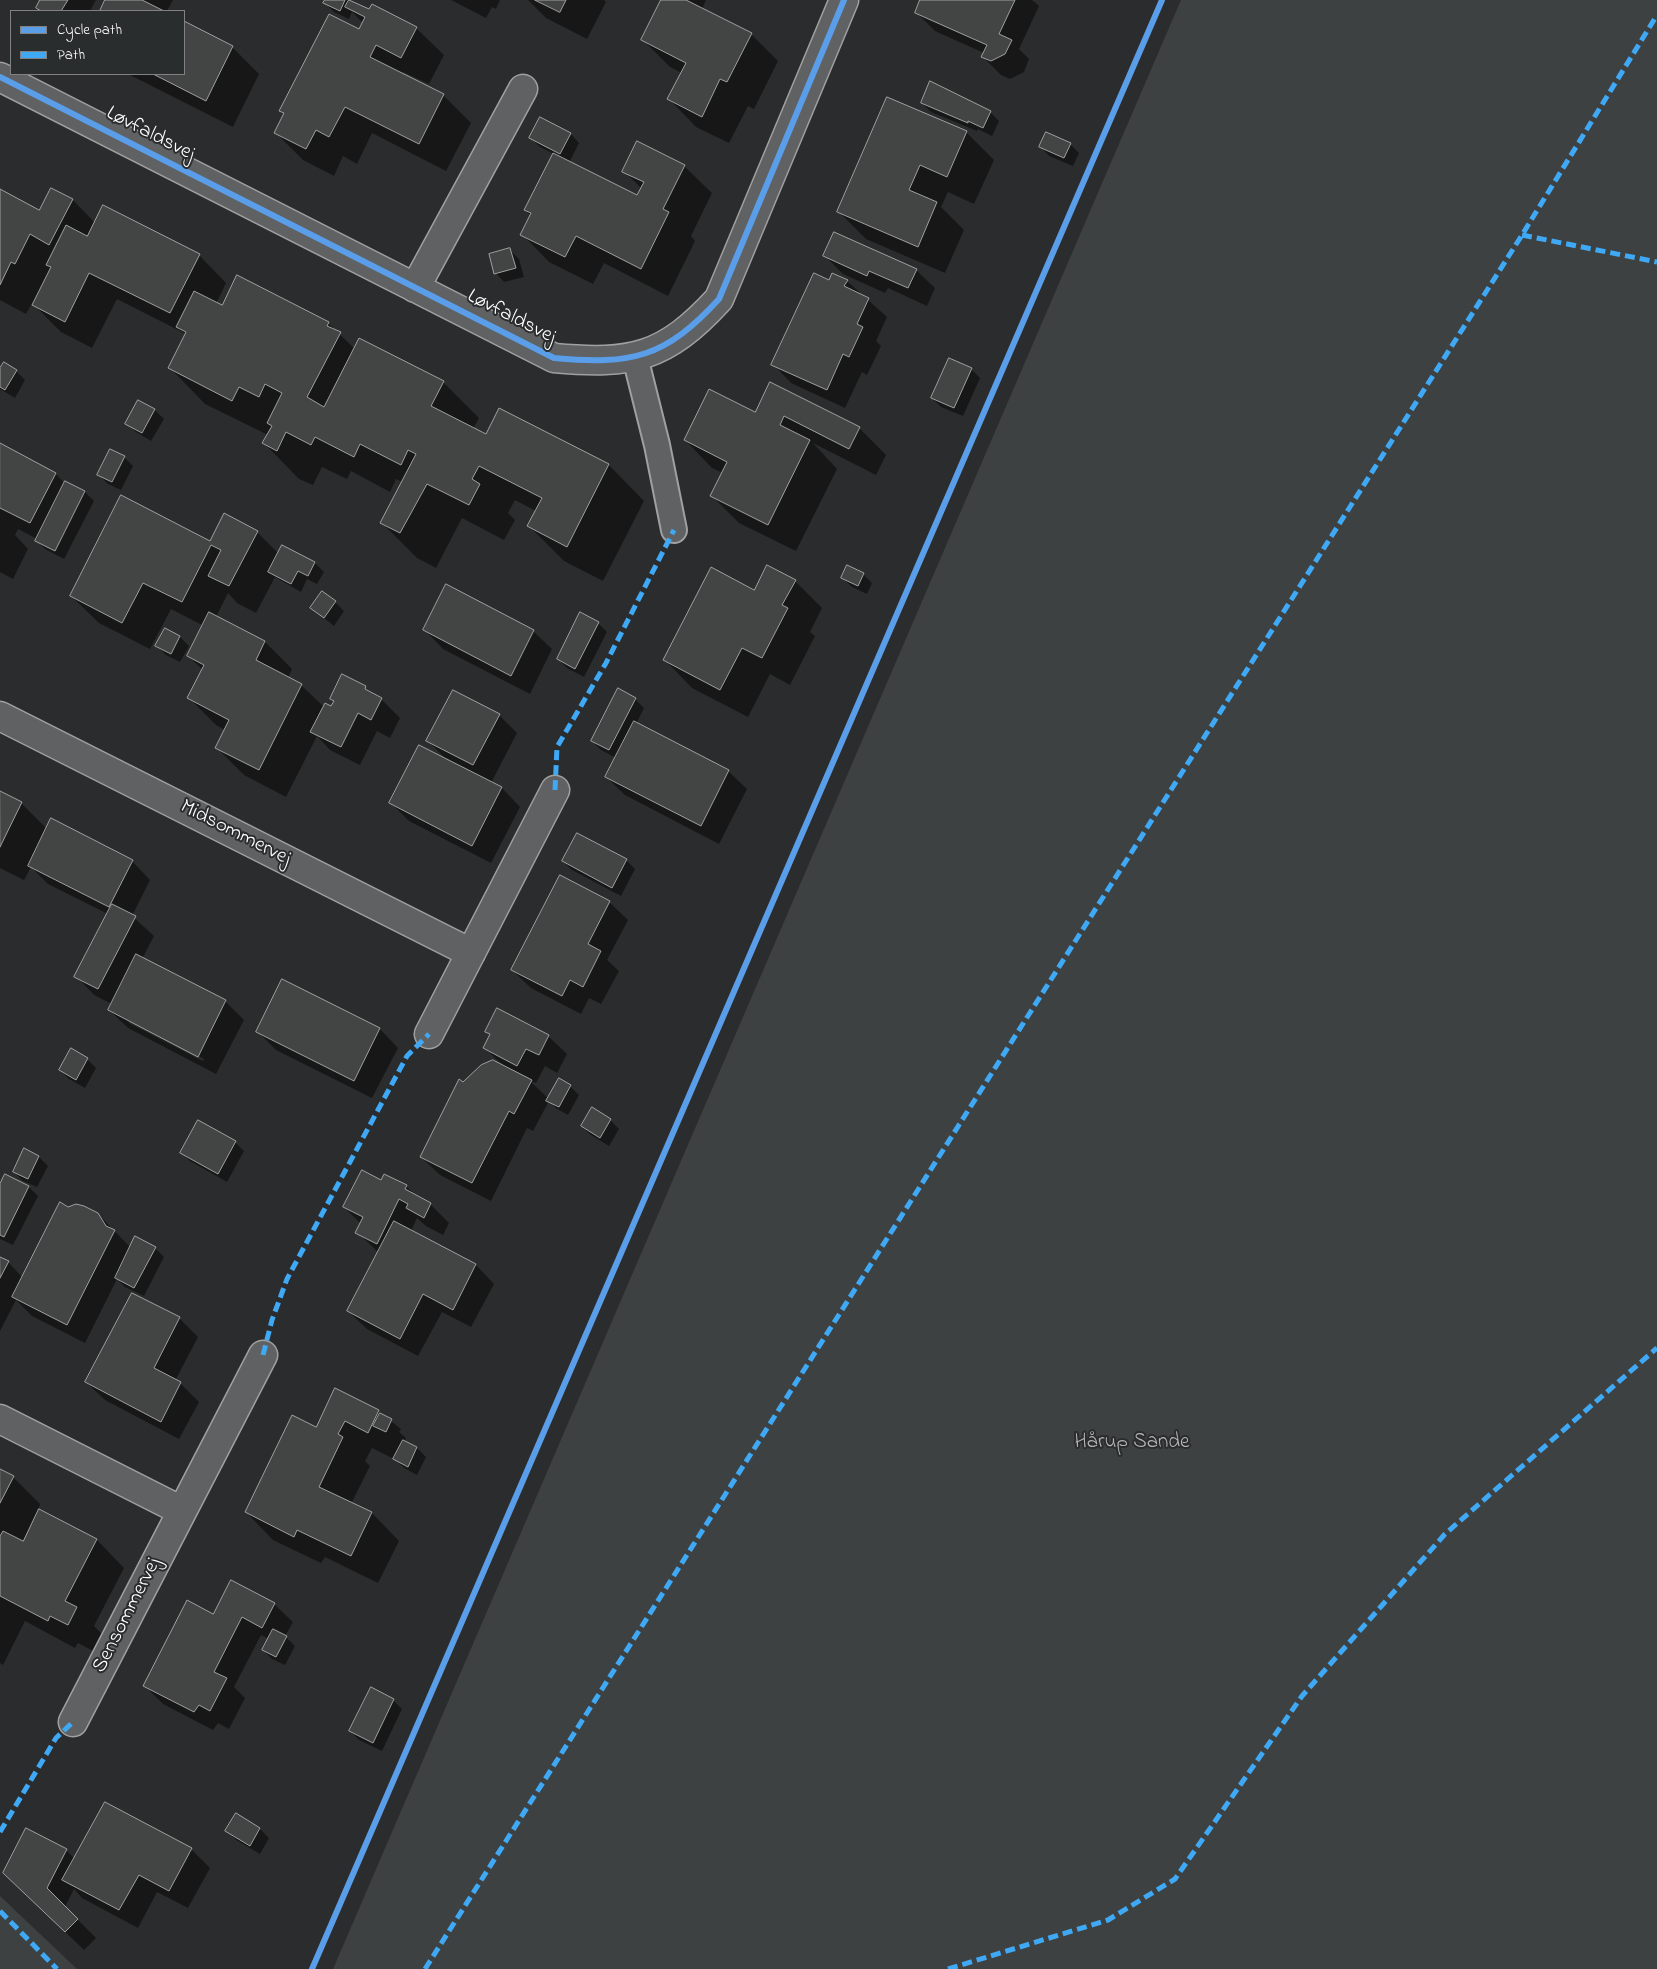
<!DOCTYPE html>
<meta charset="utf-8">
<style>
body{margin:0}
#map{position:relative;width:1657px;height:1969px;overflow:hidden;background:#2b2c2d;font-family:"Indie Flower",sans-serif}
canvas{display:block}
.legend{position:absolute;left:10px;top:10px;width:175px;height:65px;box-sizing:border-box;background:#2a2d2e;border:1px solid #7f8182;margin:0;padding:6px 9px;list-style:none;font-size:15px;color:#fff}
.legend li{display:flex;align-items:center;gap:10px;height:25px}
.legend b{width:25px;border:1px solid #7f8182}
</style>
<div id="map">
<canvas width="1657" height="1969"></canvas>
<ul class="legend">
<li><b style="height:6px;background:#5a9eea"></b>Cycle path</li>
<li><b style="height:6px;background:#3fa9f5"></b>Path</li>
</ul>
</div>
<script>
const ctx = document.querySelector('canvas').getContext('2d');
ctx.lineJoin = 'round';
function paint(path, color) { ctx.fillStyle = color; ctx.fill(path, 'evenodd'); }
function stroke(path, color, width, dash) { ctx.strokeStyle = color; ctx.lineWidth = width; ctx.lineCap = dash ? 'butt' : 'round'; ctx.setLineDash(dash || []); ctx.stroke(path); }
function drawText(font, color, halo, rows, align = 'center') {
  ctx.font = font + ' "Indie Flower",sans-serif'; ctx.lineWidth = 4; ctx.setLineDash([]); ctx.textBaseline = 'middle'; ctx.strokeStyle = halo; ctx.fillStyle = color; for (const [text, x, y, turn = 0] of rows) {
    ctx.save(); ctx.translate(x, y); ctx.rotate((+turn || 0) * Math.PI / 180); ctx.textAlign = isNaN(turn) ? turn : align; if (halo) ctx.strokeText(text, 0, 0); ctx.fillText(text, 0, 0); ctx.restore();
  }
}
paint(new Path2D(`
 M1181,0H1657V1969H333Z
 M0,1896L77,1969H0Z`), '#3e4142');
paint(new Path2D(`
 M42,0H96L90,11H41L37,8Z
 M107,0H173L167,11H101Z
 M326,0H347L370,11L416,28L444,55L429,84L403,72L402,75L443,95L471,123L446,171L372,133L357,164L343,156L334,176L303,160L275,132L284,114L281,111L360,30L363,23L352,12L349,19L334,12L325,3Z
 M451,0H500L496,9L492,7L486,18Z
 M528,0H604L606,2L587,39L546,18Z
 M663,0H706L702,9L751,34L778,61L754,109L748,106L729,143L696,127L669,99L682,73L670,67L643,40Z
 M922,0H1032L1039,6L1019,49L1029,59L1024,72L1010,79L1001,75L983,57L984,53L935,31L916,12Z
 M184,23L232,47L259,74L233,127L128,74H184Z
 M888,98L966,132L994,160L974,204L948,192L941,207L964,230L945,273L866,239L838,211Z
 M922,103L990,112L999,121L992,136L978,129L977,131L931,112Z
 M571,134L579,143L569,163L638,197L642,189L624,171L684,166L712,193L691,236L695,241L668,296L604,263L593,284L549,262L522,234L531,216L525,210L554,154L540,147L531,138Z
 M1070,144L1079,153L1073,166L1049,156L1041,147Z
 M52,189L73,200L95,223L199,255L226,283L216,304L222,307L328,323L355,349L443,382L479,418L473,429L486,435L500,410L609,465L644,501L603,581L564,561L529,526L536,511L515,500L508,513L515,520L504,540L462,518L436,568L417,558L382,523L403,482L396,479L390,492L351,471L347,479L322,467L313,485L299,479L264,443L268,435L205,404L170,368L186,335L184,333L117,299L92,348L61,332L32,303L26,314L0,300V191L39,211Z
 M510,250L519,259L524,277L504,282L496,273Z
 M825,256L916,270L935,288L927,306L888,288L885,293L843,274Z
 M847,281L887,317L876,341L881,346L867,375L862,372L845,408L791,383L773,364L829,282Z
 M4,363L16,371L25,380L15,398L0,389V370Z
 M971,369L980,378L963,416L941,407L932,398Z
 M770,383L859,428L886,455L876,475L813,443L837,469L796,551L739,523L712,496L723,473L712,468L685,440L756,413Z
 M139,402L155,410L164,419L151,441L136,432L127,423Z
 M0,445L56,474L65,484L85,492L94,501L64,559L45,549L36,540L37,539L18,529L15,535L28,549L13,579L0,572Z
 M124,457L133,466L121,490L108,484L99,475Z
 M257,532L279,554L283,547L315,563L324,572L317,584L307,579L301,592L275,577L256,613L237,603L228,593L216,617L265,642L292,669L288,678L301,685L324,707L332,708L334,702L332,699L365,688L373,695L381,699L400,718L390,738L377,731L360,765L330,750L317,736L286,797L244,775L217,748L225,730L216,725L189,698L203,670L188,656L204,626L171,609L150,649L99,623L71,596L210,543Z
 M863,574L872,583L867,594L852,587L843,578Z
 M795,581L822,608L810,632L815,636L790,685L770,674L748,717L692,688L665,660L755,591Z
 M335,602L344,611L334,626L312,608Z
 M598,623L607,632L584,677L567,668L558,659Z
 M425,630L533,631L552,649L530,694L443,649Z
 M180,637L189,646L180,662L166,655L157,646Z
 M635,699L644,708L636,724L728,771L747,789L719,844L625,795L606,777L616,758L601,750L592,741Z
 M499,715L517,733L491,783L502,788L520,807L491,863L409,821L391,803L447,760L427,740Z
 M0,793L21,803L47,829L132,861L150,880L132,916L154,936L142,959L225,1001L244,1020L216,1074L128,1028L109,1010L112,1004L94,995L76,976L108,914L48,884L31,867L24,880L0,868ZM129,1020L204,1059L203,1061L129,1023Z
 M626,860L635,869L621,896L572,870L563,861Z
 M609,902L628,920L607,960L619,971L601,1004L589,998L581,1014L531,988L512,970Z
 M283,981L380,1029L398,1048L372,1098L276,1050L257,1031Z
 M486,1031L548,1036L567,1054L557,1073L545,1066L536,1083L530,1081L549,1099L570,1086L579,1095L568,1115L557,1109L549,1101L533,1131L527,1128L491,1201L440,1175L421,1157L463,1083L503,1066L484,1047L490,1036Z
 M87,1059L96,1068L85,1088L69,1079L60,1070Z
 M610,1120L619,1129L609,1146L591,1135L582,1126Z
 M235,1142L244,1151L227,1182L190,1161L181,1152Z
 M39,1157L48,1166L37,1187L23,1181L14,1172Z
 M6,1176L29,1187L38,1196L13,1245L0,1239V1187Z
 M382,1181L406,1186L417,1197L430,1204L449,1223L443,1235L426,1226L417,1218L411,1231L476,1265L494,1284L471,1327L442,1312L418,1356L367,1329L348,1311L379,1253L357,1232L361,1224L344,1207Z
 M68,1208L98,1214L131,1248H155L164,1257L144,1296L125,1287L117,1279L85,1343L32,1316L16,1300L0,1331V1258L8,1262L23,1278Z
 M179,1318L198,1337L175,1381L181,1384L199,1402L179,1439L105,1400L86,1382Z
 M378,1411L401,1429L399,1432L406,1438L404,1442L417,1448L426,1457L417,1475L404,1468L396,1460L372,1448L365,1461L370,1466L351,1504L372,1513L399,1541L378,1583L325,1557L321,1563L273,1540L246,1512L317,1429Z
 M0,1470L13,1477L40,1504L38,1510L97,1540L124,1568L94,1626L104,1636L95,1652L78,1643L75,1648L25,1621L3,1665L0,1663Z
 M274,1604L293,1622L285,1636L295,1646L285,1665L272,1659L263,1650L269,1639L261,1635L234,1687L245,1698L229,1729L218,1723L213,1730L163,1704L145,1686L213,1615Z
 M393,1700L402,1709L382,1751L359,1740L350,1731Z
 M260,1829L269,1838L260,1854L236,1840L227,1831Z
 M191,1849L210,1868L188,1908L157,1892L138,1928L82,1898L74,1889L65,1907L96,1938L84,1950L23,1891L66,1850L75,1859Z`), '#0007');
const building = new Path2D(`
 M40,0H68L61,11H41L36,8Z
 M105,0H142L164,11H100Z
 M325,0H345L340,11L323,3Z
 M349,0L369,9L372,4L417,27L401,58L376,45L370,57L444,94L419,144L345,107L329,137L316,130L306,149L274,133L284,113L279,111L329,14L359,29L365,17L345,7Z
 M535,0H566L560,12Z
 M661,0H686L752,33L727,82L720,79L702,117L667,99L686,63L641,40Z
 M920,0H1015L999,34L1012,40L1005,54L991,61L981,57L987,45L915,13Z
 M184,21L233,46L206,101L153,74H184Z
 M930,81L991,111L983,128L968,121V123L921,103Z
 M887,97L967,131L947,177L920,165L909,190L937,202L918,247L837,212Z
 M540,117L571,133L560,154L529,138Z
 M1046,132L1071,143L1064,158L1039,147Z
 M637,141L685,165L663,209L669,212L641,269L576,236L565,257L520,235L531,213L524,210L553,153L637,195L644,182L622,172Z
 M51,188L73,199L49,245L30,234L15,264L11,262L0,285V189L39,210Z
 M103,205L200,254L170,313L89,273L65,322L32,305L51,267L46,265L66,225L87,236Z
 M834,232L917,269L908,288L869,271L867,276L823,256Z
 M510,248L516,268L494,274L489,254Z
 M814,273L829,280L832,273L848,280L844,286L869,298L857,324L863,327L849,357L843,354L827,390L771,365Z
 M237,275L329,322L327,326L341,332L307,397L324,407L359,338L444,381L431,406L486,434L499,408L609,464L567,547L527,526L542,498L479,466L472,479L480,484L469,505L427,484L400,533L380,523L416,454L408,450L401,465L360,444L354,457L315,437L311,445L286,432L277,451L262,443L272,426L267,423L282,393L265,384L259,397L239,387L232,401L168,368L186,332L176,327L194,291L222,305Z
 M949,358L972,368L954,408L931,398Z
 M4,362L17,370L5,390L0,387V368Z
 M770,382L860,427L849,449L784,416L780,425L810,440L768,525L710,496L727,462L684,440L709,389L755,412Z
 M138,400L155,409L142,433L125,424Z
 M0,443L56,473L30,523L0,508Z
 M110,449L125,456L112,482L97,475Z
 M65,481L85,491L55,551L35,541Z
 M121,495L210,541L224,513L258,531L229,586L208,576L221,550L211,545L182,602L143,583L122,623L70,596Z
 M282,545L315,562L308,576L298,571L291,584L268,572Z
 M767,565L796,580L782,605L788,608L762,658L742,648L720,690L663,660L711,567L754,590Z
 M847,565L864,573L858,586L841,578Z
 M446,584L534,630L511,676L423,630Z
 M322,591L336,601L324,618L310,608Z
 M209,612L265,641L256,660L302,684L259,770L215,748L229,720L187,698L204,665L187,656Z
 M580,612L599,622L575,669L557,659Z
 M165,628L180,636L171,654L155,646Z
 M342,674L366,686L365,689L382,698L371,720L358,713L341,747L310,732L325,703L331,706L334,701L330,699Z
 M618,688L636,698L609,750L591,741Z
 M453,690L500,714L473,765L426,741Z
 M634,721L729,770L701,826L605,777Z
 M419,745L502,787L472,846L389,803Z
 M0,791L22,802L0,847Z
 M51,818L133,860L109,907L28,866Z
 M577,833L627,859L612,888L562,861Z
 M560,875L610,901L588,944L601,951L583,987L570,980L562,996L511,970Z
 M112,904L136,916L98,989L74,977Z
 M136,954L226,1000L198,1057L108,1010Z
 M282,979L380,1028L354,1081L256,1032Z
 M497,1008L549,1035L539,1055L526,1049L517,1066L483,1048L490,1034L485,1032Z
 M71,1048L88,1058L76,1080L59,1070Z
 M493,1060L532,1080L514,1114L509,1111L472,1183L420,1157L459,1079L463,1082L481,1065Z
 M559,1078L571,1085L559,1107L546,1101Z
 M592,1107L611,1119L600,1138L581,1126Z
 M198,1120L236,1141L218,1174L180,1153Z
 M24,1148L39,1156L28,1179L13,1172Z
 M362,1170L381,1180L384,1174L407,1185L405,1189L431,1203L424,1218L406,1208L408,1204L399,1199L377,1244L355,1233L363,1217L343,1207Z
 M5,1174L29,1186L4,1237L0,1235V1184Z
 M60,1202L68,1207L76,1204L84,1206L98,1213L106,1226L115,1230L67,1325L12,1297Z
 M394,1221L476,1264L453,1310L423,1294L400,1339L347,1311Z
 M135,1236L156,1247L134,1288L115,1278Z
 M0,1257L9,1261L0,1278Z
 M132,1293L180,1317L154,1368L181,1382L161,1422L85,1382Z
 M335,1388L379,1410L368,1433L345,1421L338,1434L343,1437L319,1487L372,1512L351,1556L297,1530L294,1537L245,1512L292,1415L316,1427Z
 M380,1413L392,1419L386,1432L373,1426Z
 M403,1440L417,1447L408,1467L393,1459Z
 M0,1469L14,1476L0,1503Z
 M39,1509L97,1539L65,1601L77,1607L68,1625L50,1616L48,1621L0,1596V1536L3,1531L23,1541Z
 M231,1580L275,1603L262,1628L242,1617L214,1672L227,1678L210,1711L199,1705L194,1712L143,1686L187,1600L213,1614Z
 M273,1629L287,1636L276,1657L262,1650Z
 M371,1687L394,1699L373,1743L349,1731Z
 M105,1802L192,1848L169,1891L139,1875L119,1910L62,1880Z
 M236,1813L260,1828L250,1846L225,1831Z
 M26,1828L67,1849L47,1888L78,1919L65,1932L3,1873Z`);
paint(building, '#434444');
stroke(building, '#a0a0a0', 1);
const lane = new Path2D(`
 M635,357L657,445L674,530`);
const street = new Path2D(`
 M0,77L554,358C632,365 665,358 719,299L844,0
 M415,288L523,89
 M0,716L471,953
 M429,1034L555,790
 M0,1419L182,1511
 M73,1722L263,1355`);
stroke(lane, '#a0a0a0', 28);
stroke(street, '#a0a0a0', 31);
stroke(lane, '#606162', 24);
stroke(street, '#606162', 28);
stroke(new Path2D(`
 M1522,235L1657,262
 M555,790L557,747L606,663L674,530
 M263,1355L272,1320L287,1279L407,1056L429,1034
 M0,1832L56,1738L73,1722
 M0,1911L57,1969
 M425,1969L1522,235L1657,15
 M948,1969L1108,1920L1175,1879L1302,1696L1445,1534L1657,1348`), '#3fa9f5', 5, [10, 5]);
stroke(new Path2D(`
 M0,77L554,358C632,365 665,358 719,299L844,0
 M312,1969L1162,0`), '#5a9eea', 6);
drawText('21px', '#fff', '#2a2d2e', [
 ["Løvfaldsvej",150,135,27],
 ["Løvfaldsvej",511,318,27],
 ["Midsommervej",235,834,27],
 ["Sensommervej",128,1616,-63]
]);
drawText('21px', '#b3b4b5', '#2a2d2e', [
 ["Hårup Sande",1132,1444]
]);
</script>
